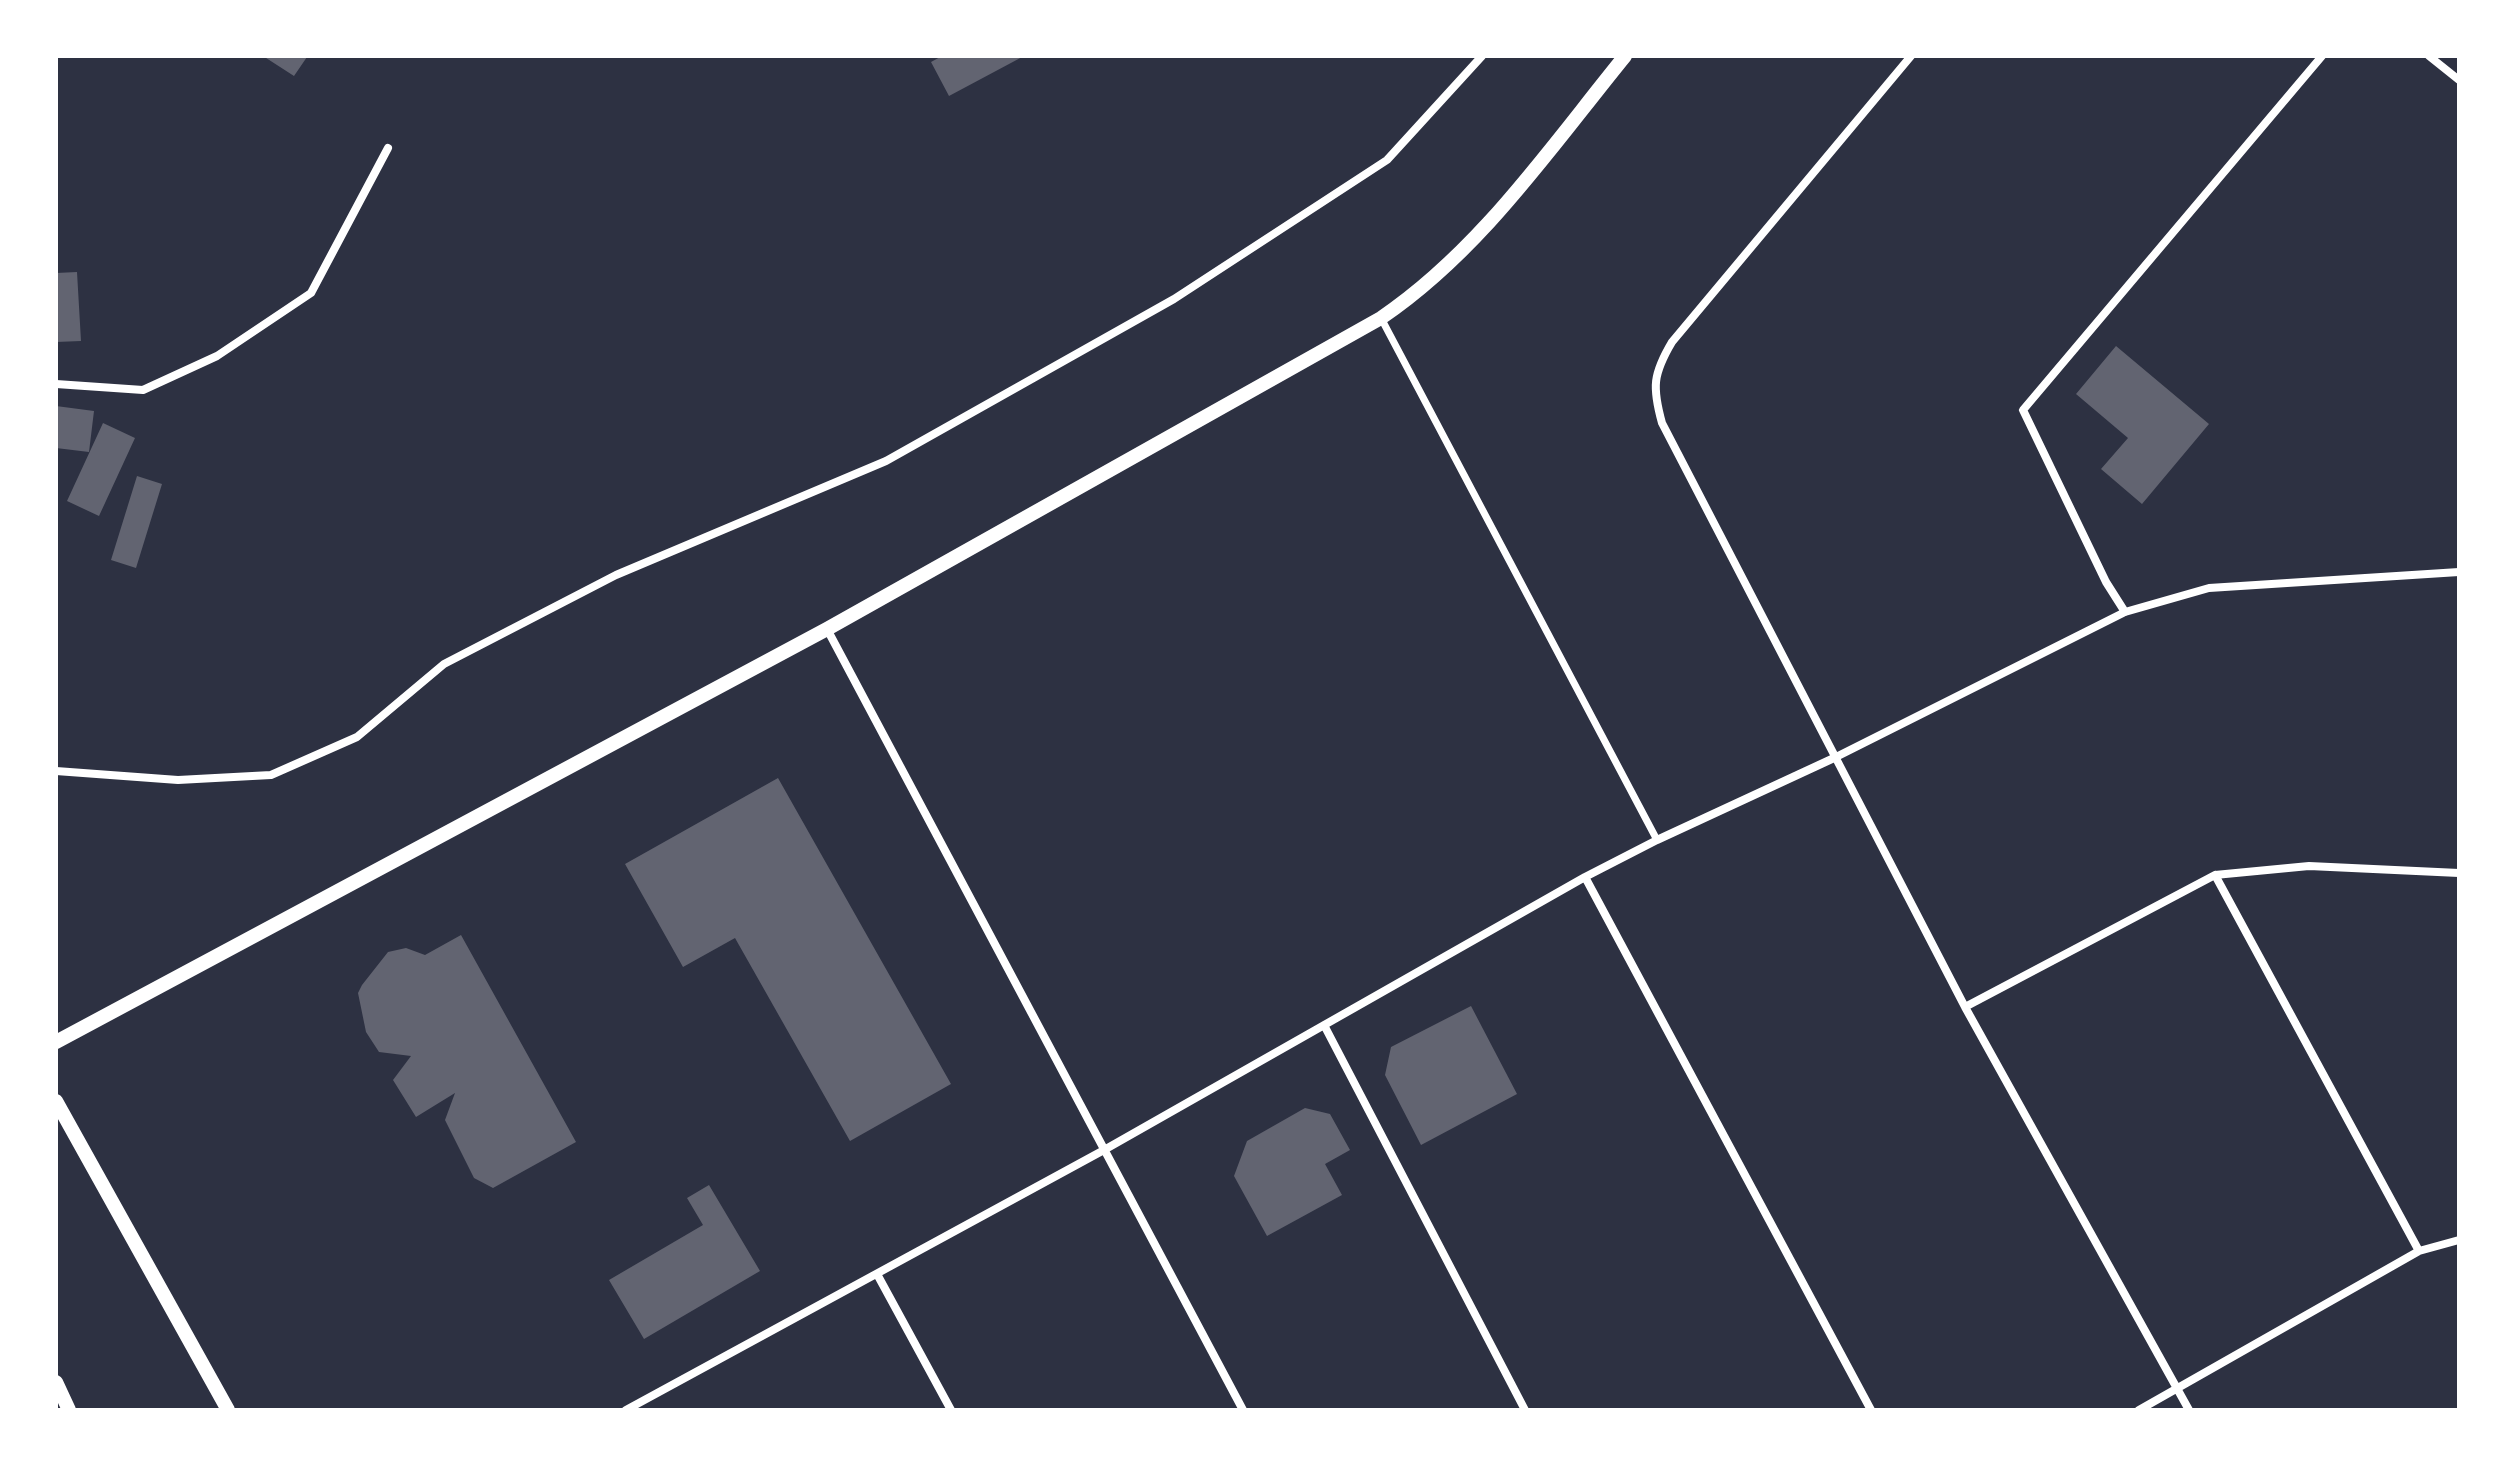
<!DOCTYPE html>
<style>
body{margin:0}
#map{position:relative;width:2515px;height:1466px;overflow:hidden;background:#2d3142;font-family:Lato,sans-serif}
canvas{display:block}
.frame{position:absolute;inset:0;border:58px solid #fff;pointer-events:none}
</style>
<div id="map">
<canvas width="2515" height="1466"></canvas>
<div class="frame"></div>
</div>
<script>
const ctx = document.querySelector('canvas').getContext('2d');
ctx.lineJoin = 'round';
function paint(path, color) { ctx.fillStyle = color; ctx.fill(path, 'evenodd'); }
function stroke(path, color, width, dash) { ctx.strokeStyle = color; ctx.lineWidth = width; ctx.lineCap = dash ? 'butt' : 'round'; ctx.setLineDash(dash || []); ctx.stroke(path); }
paint(new Path2D(`
 M263,56H305L307,57L294,76Z
 M942,56H1024L949,96L931,62Z
 M77,272L81,341L56,342V273Z
 M2116,346L2209,424L2142,504L2101,469L2128,438L2076,394Z
 M56,406L94,411L89,452L56,448Z
 M103,423L135,438L99,516L67,501Z
 M137,476L162,484L136,568L111,560Z
 M778,778L951,1084L850,1141L735,938L683,967L625,864Z
 M461,935L576,1142L493,1188L474,1178L445,1120L455,1093L416,1117L393,1080L411,1056L379,1052L366,1032L358,993L362,985L388,952L406,948L425,955Z
 M1471,1006L1517,1094L1421,1145L1385,1075L1391,1047Z
 M1305,1108L1330,1114L1350,1150L1325,1164L1342,1195L1267,1236L1234,1176L1247,1141Z
 M709,1185L760,1271L644,1339L609,1280L703,1225L687,1198Z`), '#626471');
stroke(new Path2D(`
 M1381,318L1657,840`), '#fff', 7);
stroke(new Path2D(`
 M1911,56L1672,342C1653,374 1652,387 1662,423L1965,1007L2189,1410
 M2429,56L2459,80
 M56,384L143,390L217,356L311,293L388,148
 M2125,612L2106,582L2023,410L2322,56
 M827,629L1243,1410
 M56,771L178,780L271,775L357,737L444,664L616,575L886,461L1174,299L1387,160L1482,56
 M2215,875L2419,1251
 M1585,877L1871,1410
 M1965,1007L2215,875L2309,866L2459,873
 M1324,1025L1525,1410
 M877,1274L951,1410
 M626,1410L1104,1150L1585,877L1657,840L1834,758L2125,612L2209,588L2459,572
 M2139,1410L2419,1251L2459,1240`), '#fff', 8);
stroke(new Path2D(`
 M56,1042L827,629L1381,318C1480,251 1550,148 1625,56
 M56,1101L228,1410
 M56,1382L69,1410`), '#fff', 14);
</script>
